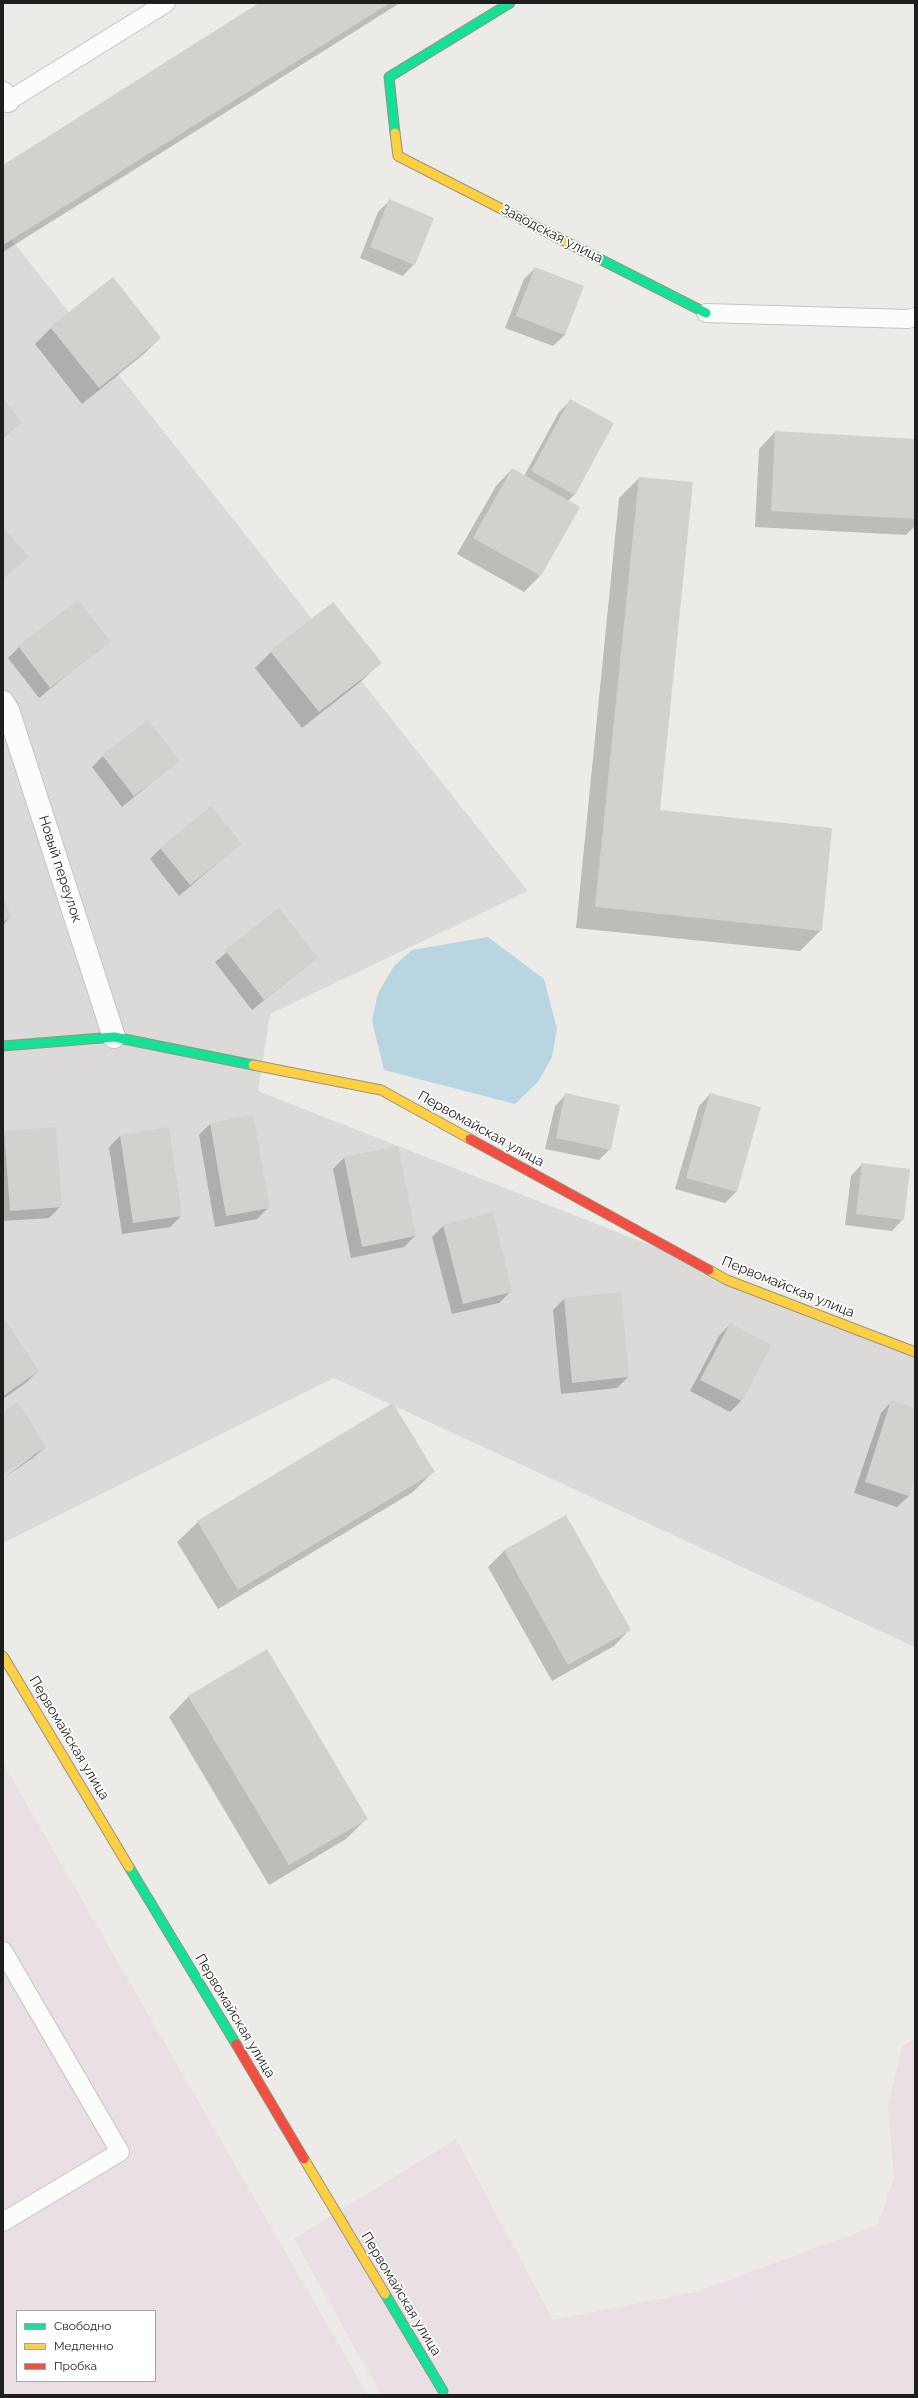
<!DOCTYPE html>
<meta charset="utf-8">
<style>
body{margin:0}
#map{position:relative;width:918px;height:2398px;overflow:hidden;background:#ecebe7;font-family:Raleway,sans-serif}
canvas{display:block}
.frame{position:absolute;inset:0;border:4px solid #1e1e1e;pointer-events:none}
.legend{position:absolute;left:16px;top:2310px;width:140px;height:72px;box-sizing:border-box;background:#fff;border:1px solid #a5a5a5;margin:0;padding:5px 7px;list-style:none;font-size:12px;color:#1e1e1e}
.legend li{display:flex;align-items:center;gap:8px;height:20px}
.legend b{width:20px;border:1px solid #a5a5a5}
</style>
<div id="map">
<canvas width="918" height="2398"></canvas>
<div class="frame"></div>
<ul class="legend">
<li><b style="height:5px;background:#16e098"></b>Свободно</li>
<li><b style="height:5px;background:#ffcf43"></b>Медленно</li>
<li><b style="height:5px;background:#f24e42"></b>Пробка</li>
</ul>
</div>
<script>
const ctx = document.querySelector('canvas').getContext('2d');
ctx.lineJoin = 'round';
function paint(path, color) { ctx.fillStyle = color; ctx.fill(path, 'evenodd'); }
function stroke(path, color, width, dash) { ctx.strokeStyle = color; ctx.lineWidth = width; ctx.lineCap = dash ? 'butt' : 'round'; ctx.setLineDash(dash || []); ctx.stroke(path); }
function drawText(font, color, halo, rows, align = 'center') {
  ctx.font = font + ' Raleway,sans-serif'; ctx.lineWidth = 3.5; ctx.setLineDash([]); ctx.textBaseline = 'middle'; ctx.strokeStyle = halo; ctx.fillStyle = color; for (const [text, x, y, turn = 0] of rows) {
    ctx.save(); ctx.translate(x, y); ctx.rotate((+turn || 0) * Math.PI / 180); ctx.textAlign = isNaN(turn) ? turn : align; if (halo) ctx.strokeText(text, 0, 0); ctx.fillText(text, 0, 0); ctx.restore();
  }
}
paint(new Path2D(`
 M3,229L528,891L270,1014L258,1091L915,1349V1647L334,1378L3,1543Z`), '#dbdad8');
paint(new Path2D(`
 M3,1763L368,2395H3ZM17,2311H155V2381H17Z
 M915,2038V2395H381L294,2239L456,2139L553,2320L696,2292L878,2225L894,2177L888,2106L902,2047Z`), '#eadfe5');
paint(new Path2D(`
 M488,937L544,979L557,1029L552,1057L538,1082L515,1104L384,1070L372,1021L378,993L394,966L412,950Z`), '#b9d5e1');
paint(new Path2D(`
 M261,3H400L3,252V166Z
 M389,201L414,264L403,276L360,258L378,212Z
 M535,268L582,286L565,335L553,346L505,328L524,279Z
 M51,328L160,338L144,354L82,404L35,344Z
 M3,400L20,423L3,438Z
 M570,401L575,494L568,501L578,507L540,576L524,592L457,554L496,486L512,469L524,476L559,412Z
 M775,432L915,440V526L906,535L755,527L759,449Z
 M639,478L659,811L821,930L800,951L576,928L619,498Z
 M333,603L380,663L364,679L302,728L255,668L271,652Z
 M109,641L39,698L8,658L19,647Z
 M103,756L178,761L122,807L92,767Z
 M240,844L179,896L150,859L161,848Z
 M3,899L10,917L3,925Z
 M279,910L317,958L252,1010L215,962Z
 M566,1094L610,1149L599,1160L545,1149L555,1106Z
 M710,1094L736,1192L725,1203L675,1189L699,1106Z
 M210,1124L268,1208L257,1219L215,1227L199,1135Z
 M168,1128L181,1216L170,1227L122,1234L109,1147L120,1136Z
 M4,1132L60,1207L49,1218L3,1221Z
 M344,1158L415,1236L404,1247L351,1258L333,1169Z
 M862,1164L903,1219L892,1231L845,1225L851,1176Z
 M443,1226L511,1291L499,1303L452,1314L432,1237Z
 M620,1293L628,1377L617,1388L561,1394L553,1310L564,1299Z
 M3,1322L38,1371L27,1382L3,1399Z
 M730,1324L770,1345L741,1401L730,1412L690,1391L719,1336Z
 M892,1401L915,1409V1476L909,1496L897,1507L854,1493L881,1413Z
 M3,1413L45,1447L33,1458L3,1478L33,1456V1454L3,1473Z
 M433,1472L413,1492L218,1609L177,1542L198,1522Z
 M566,1516L630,1629L614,1646L552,1681L488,1567L504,1551Z
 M189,1696L366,1819L346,1839L269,1885L169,1717Z`), '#0003');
paint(new Path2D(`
 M259,3H390L3,245V165Z
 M389,199L434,218L415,265L370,247Z
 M535,267L584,286L565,335L516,316Z
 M113,277L161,338L99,388L50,327Z
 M3,398L22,423L3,437Z
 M570,399L614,423L575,495L531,471Z
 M775,431L915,439V519L771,511Z
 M512,468L580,507L541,576L473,538Z
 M639,477L693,482L660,810L832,828L822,931L595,907Z
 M3,527L29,557L3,579Z
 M78,600L111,642L50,688L18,646Z
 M333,602L382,663L319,712L270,651Z
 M148,720L180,761L134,796L102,755Z
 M211,806L242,844L190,885L160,848Z
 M3,897L12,918L3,921Z
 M279,908L318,958L264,1000L225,950Z
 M565,1093L620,1105L611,1150L556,1138Z
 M710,1093L761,1107L737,1192L686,1178Z
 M253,1115L270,1208L226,1216L210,1123Z
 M56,1127L62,1207L10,1211L4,1131Z
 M169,1127L182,1216L133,1223L120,1135Z
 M398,1146L416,1236L362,1247L344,1157Z
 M862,1163L910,1169L904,1220L856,1214Z
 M493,1212L512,1292L463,1304L443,1225Z
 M621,1292L629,1377L572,1383L564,1298Z
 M5,1320L39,1371L3,1396V1321Z
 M730,1323L771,1345L742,1401L700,1380Z
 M891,1400L915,1408V1479L909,1496L865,1482Z
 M18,1402L46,1447L3,1475V1412Z
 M393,1403L435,1472L238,1590L197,1521Z
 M566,1515L631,1630L568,1665L504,1550Z
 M267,1649L368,1819L289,1865L188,1696Z`), '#d3d1ce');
const lane = new Path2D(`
 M8,101L166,3
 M706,313L908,319L915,317
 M3,1951L120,2152L3,2222`);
const street = new Path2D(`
 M3,93L8,101
 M3,702L8,710L114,1037`);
const fast = new Path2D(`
 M395,133L389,77L510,3
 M582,250L706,313
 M3,1046L114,1037L253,1065
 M129,1867L236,2044
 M385,2294L443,2391`);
const slow = new Path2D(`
 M395,133L398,156L582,250
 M253,1065L381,1090L470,1139
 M709,1270L727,1280L915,1352
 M3,1656L129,1867
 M304,2159L385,2294`);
const jam = new Path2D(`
 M470,1139L709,1270
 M236,2044L304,2159`);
stroke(lane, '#c5c4c3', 20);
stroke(street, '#c5c4c3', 24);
stroke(fast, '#92967e', 11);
stroke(slow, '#92967e', 11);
stroke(jam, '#92967e', 11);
stroke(lane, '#fcfcfb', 18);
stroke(street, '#fcfcfb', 22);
stroke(fast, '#16e098', 9);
stroke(slow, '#ffcf43', 9);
stroke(jam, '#f24e42', 9);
drawText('14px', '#1e1e1e', '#fff', [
 ["Заводская улица",552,234,27],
 ["Новый переулок",60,869,72],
 ["Первомайская улица",481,1129,29],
 ["Первомайская улица",788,1287,22],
 ["Первомайская улица",69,1738,59],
 ["Первомайская улица",235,2016,59],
 ["Первомайская улица",401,2294,59]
]);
</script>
